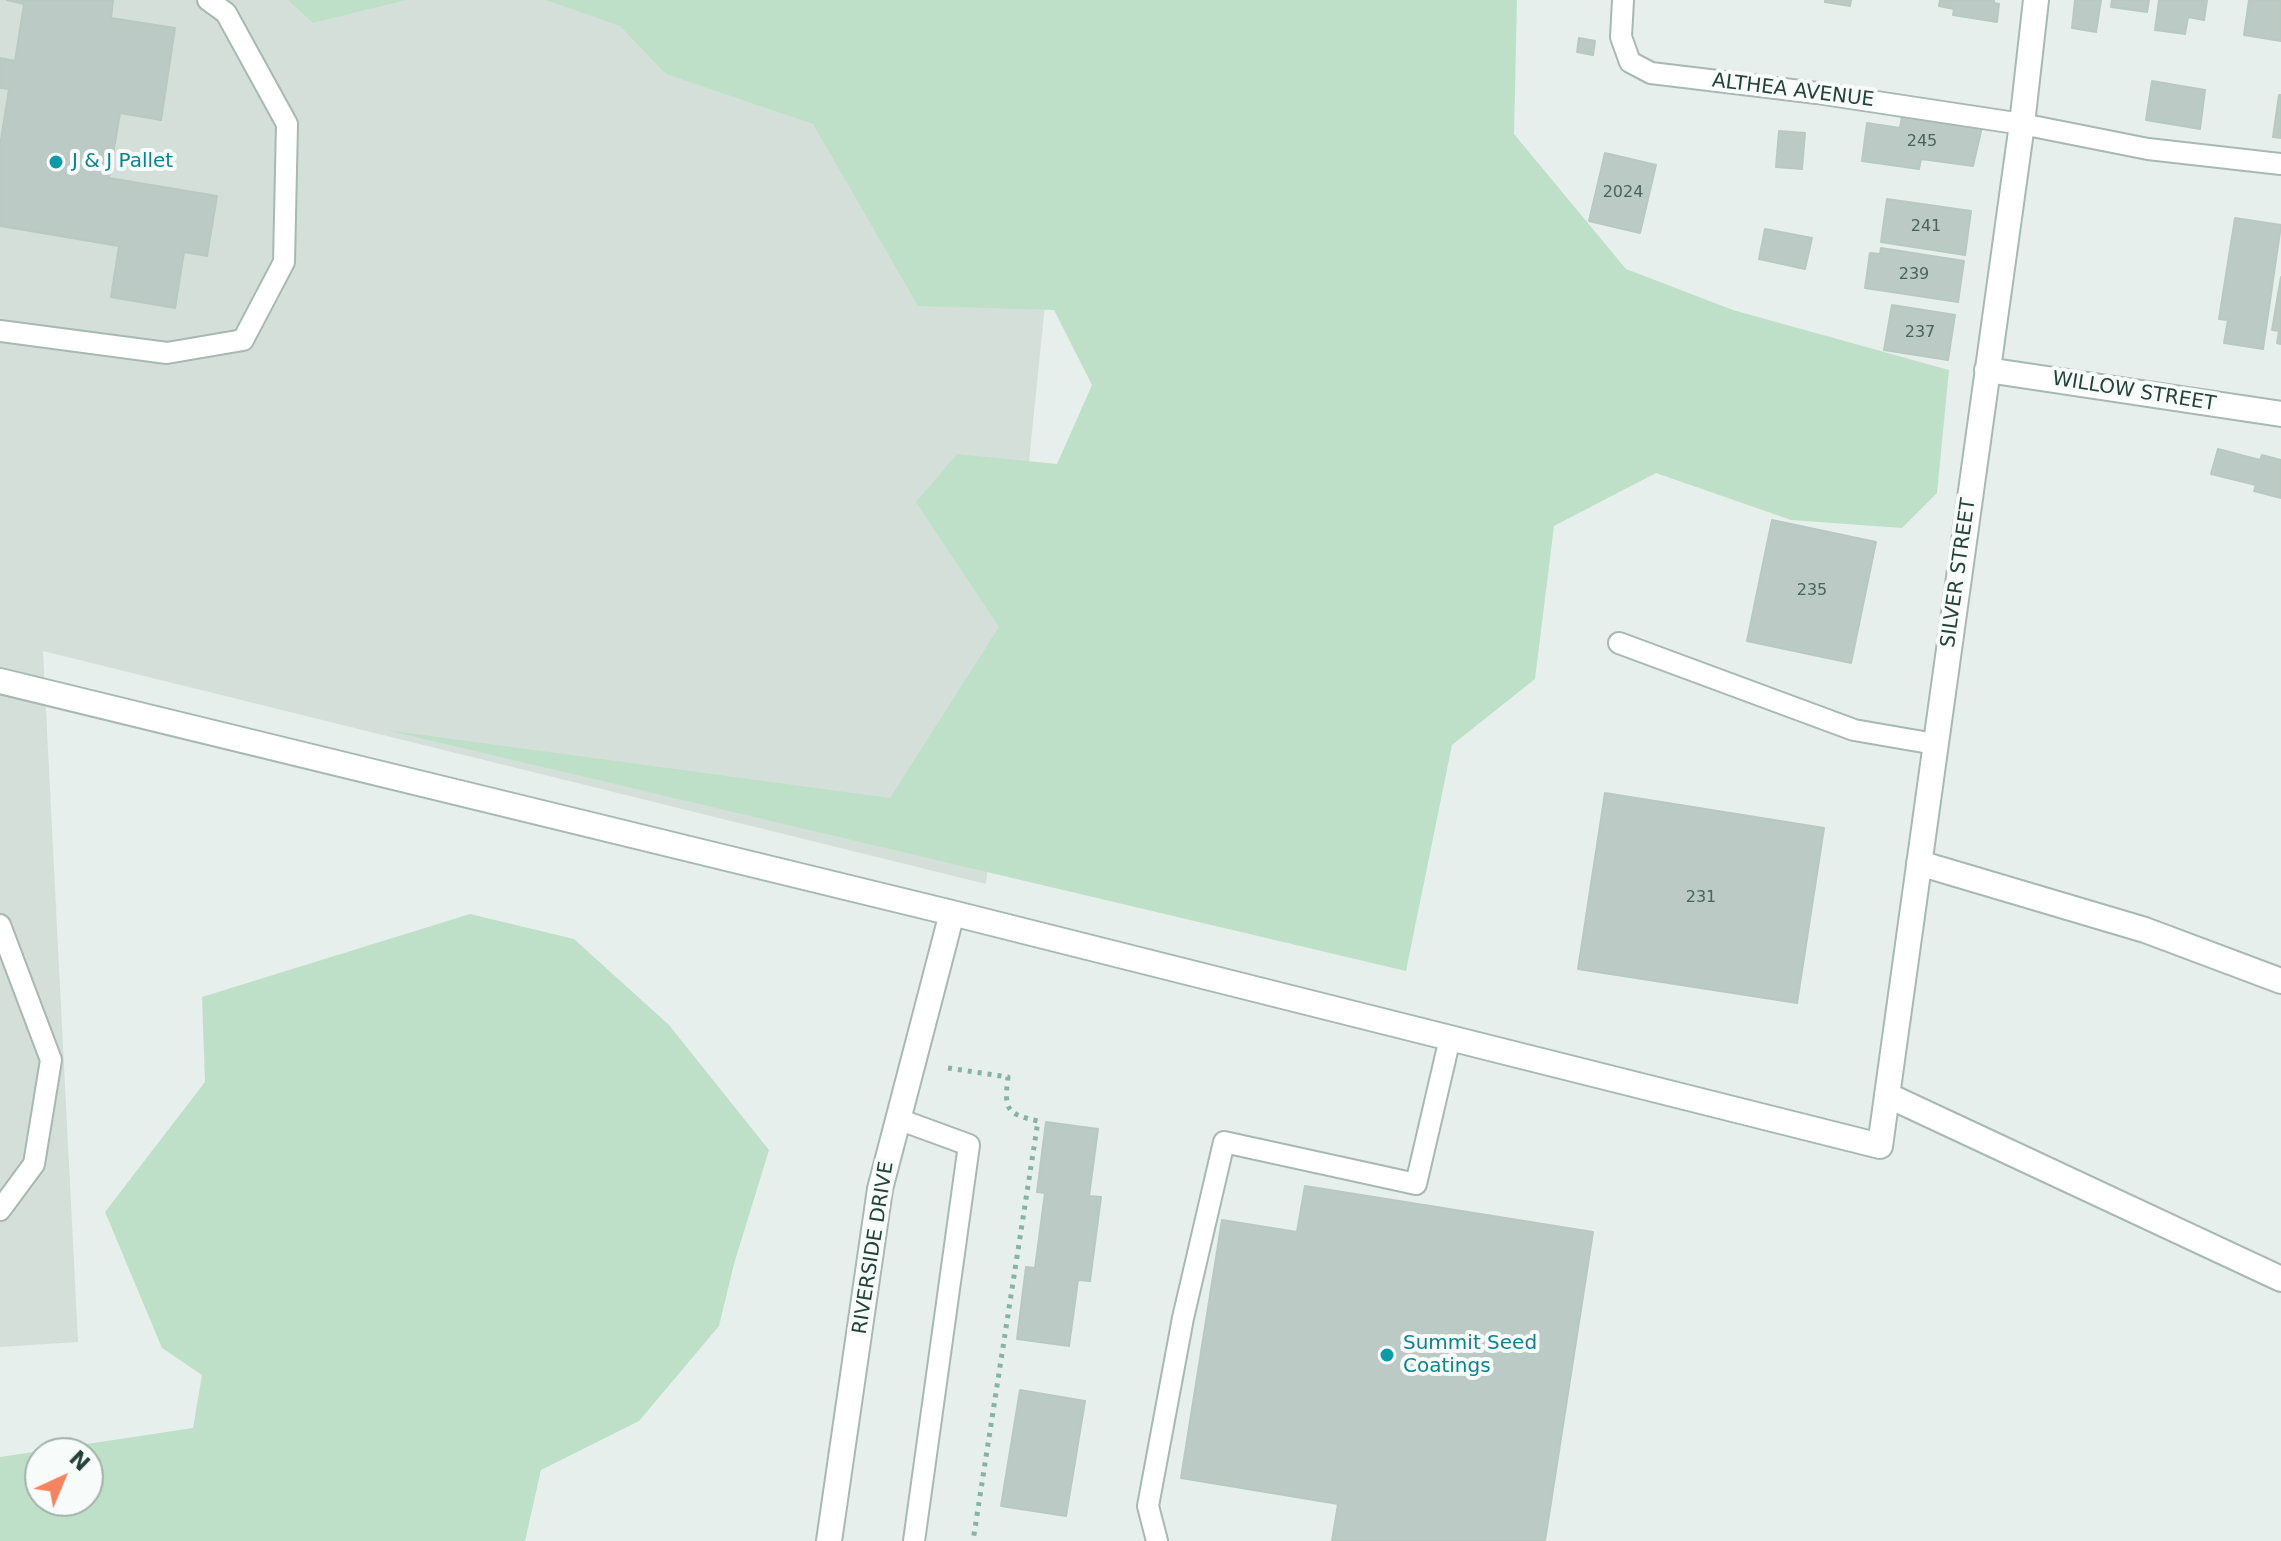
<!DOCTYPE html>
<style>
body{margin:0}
#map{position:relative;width:2281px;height:1541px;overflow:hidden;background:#e6efeb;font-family:"DejaVu Sans",sans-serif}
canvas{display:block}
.north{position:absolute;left:24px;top:1437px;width:80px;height:80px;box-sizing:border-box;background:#f7fbf9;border:2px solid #a3b1ad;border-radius:50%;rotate:44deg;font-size:22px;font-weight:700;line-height:32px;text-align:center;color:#24423a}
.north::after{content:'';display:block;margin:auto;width:28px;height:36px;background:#f4845f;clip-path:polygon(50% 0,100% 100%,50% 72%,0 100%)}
</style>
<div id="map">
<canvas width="2281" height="1541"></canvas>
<div class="north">N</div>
</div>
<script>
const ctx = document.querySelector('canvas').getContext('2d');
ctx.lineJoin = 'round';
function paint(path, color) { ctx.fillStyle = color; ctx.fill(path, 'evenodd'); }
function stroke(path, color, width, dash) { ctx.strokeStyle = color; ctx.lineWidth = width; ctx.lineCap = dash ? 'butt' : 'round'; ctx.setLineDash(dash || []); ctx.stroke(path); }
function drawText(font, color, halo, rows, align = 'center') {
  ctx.font = font + ' "DejaVu Sans",sans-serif'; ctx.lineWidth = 8; ctx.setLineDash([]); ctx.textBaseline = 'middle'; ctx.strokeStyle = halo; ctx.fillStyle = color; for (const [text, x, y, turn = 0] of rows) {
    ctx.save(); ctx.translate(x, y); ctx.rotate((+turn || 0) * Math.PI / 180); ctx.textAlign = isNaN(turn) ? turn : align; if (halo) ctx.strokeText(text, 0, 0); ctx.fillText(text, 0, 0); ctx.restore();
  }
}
paint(new Path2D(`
 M0,0H1076L986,884L43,651L78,1342L0,1347Z`), '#d4dfda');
paint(new Path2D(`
 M288,0H406L313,23Z
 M546,0H1517L1514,134L1626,269L1733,310L1949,370L1937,493L1902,528L1791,520L1656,473L1554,526L1535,679L1452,745L1406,971L386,730L890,798L999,627L916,502L957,454L1057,464L1092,385L1054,310L918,306L813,124L666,74L620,26Z
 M470,914L574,939L669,1025L769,1150L734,1264L719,1326L639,1421L541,1470L525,1541H0V1457L193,1428L202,1375L162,1348L105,1212L205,1082L202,997ZM40,1453H88V1501H40Z`), '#bfe0c8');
const building = new Path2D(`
 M7,0H113L111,18L175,28L161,120L120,113L109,178L217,196L207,256L184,252L175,308L111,297L119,246L0,226V146L9,89L0,88V58L15,61L24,4Z
 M1825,0H1851L1850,6L1825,2Z
 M1940,0H1994V3L1999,4L1997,22L1953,15L1954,9L1939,6Z
 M2075,0H2101L2096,32L2072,28Z
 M2112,0H2149L2147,12L2111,7Z
 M2159,0H2207L2204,20L2188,17L2185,34L2155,30Z
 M2249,0H2281V41L2244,35Z
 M1579,38L1595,41L1593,55L1577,52Z
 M2152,81L2205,90L2200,129L2146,120Z
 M2279,95H2281V138L2273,137Z
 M1902,116L1982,127L1973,166L1921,159L1919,169L1862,161L1867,123L1900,128Z
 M1779,131L1805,133L1802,169L1776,167Z
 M1605,153L1656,165L1640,233L1589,221Z
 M1887,199L1971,211L1965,255L1881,242Z
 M2235,218L2281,225L2263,349L2224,343L2228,320L2219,319Z
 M1765,229L1812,238L1805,269L1759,259Z
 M1881,248L1964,261L1958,302L1865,288L1870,253L1880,254Z
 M2281,277V344L2277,343L2279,331L2272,330Z
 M1892,305L1955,315L1948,360L1884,350Z
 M2218,449L2260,460L2262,455L2281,460V498L2254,491L2256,485L2211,474Z
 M1772,520L1876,542L1851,663L1747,641Z
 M1605,793L1824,828L1797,1003L1578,969Z
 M1046,1122L1098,1129L1089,1196L1101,1197L1090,1281L1078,1280L1069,1346L1017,1339L1026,1267L1035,1268L1045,1193L1037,1192Z
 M1305,1186L1593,1232L1545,1541H1332L1338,1504L1181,1478L1222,1220L1297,1232Z
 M1020,1390L1085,1401L1066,1516L1001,1506Z`);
paint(building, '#bbcac4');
stroke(building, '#b8c9c2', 2);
const lane = new Path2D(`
 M1623,0L1621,37L1630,62L1651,73L1817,93L2022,124L2148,149L2281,164
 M0,331L167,353L243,340L284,262L287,124L226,13L208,0
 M1619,643L1854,730L1935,744
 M0,925L51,1060L34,1164L0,1210
 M898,1119L969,1145L914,1541
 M1157,1541L1148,1506L1183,1318L1224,1142L1416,1184L1450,1038`);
const street = new Path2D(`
 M1987,370L2281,414
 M0,681L952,913L1880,1146L2022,124L2036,0
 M1919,863L2145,930L2281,981
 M1887,1095L2281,1279
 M829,1541L880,1189L952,913`);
stroke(lane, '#a8b8b2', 24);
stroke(street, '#a8b8b2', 28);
stroke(new Path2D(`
 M948,1068L1008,1077C1004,1109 1006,1114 1038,1121L973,1541`), '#86b3a5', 5, [4, 6]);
stroke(lane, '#fff', 20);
stroke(street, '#fff', 24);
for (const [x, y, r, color] of [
 [56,162,8,"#0f9aa8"],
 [1387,1355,8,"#0f9aa8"]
]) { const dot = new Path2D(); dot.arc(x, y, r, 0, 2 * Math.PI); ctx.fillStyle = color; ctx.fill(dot); stroke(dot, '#f7fbf9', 3); }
drawText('16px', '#4a645c', null, [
 ["245",1922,142],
 ["2024",1623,193],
 ["241",1926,227],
 ["239",1914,275],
 ["237",1920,333],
 ["235",1812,591],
 ["231",1701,898]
]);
drawText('20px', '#24423a', '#f7fbf9', [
 ["ALTHEA AVENUE",1793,91,7],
 ["WILLOW STREET",2134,392,9],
 ["SILVER STREET",1959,573,-82],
 ["RIVERSIDE DRIVE",874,1248,-81]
]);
drawText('20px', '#0d838f', '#f7fbf9', [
 ["J & J Pallet",72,162],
 ["Summit Seed",1403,1344],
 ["Coatings",1403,1367]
], 'left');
</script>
